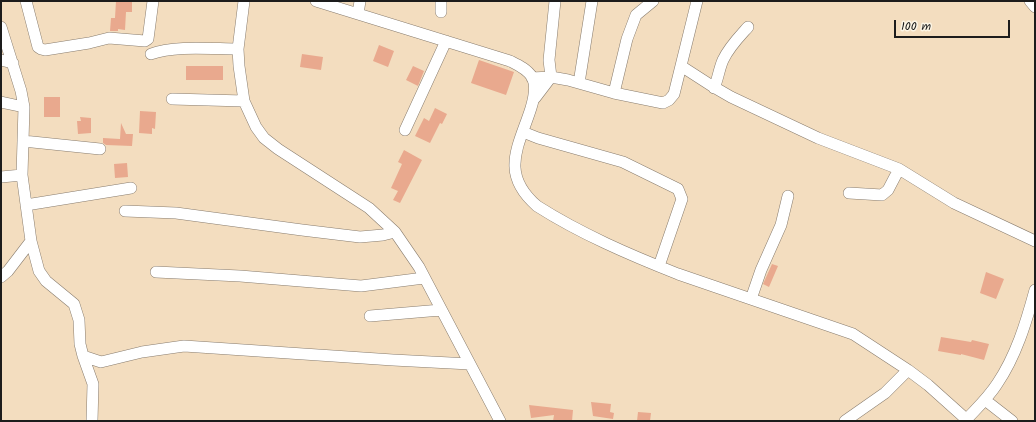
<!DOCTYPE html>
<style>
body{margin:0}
#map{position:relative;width:1036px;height:422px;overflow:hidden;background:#f3ddbf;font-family:Kalam,sans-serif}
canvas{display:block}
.frame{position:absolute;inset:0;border:2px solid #1c1c1c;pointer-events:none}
.scale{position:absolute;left:894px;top:20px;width:116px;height:18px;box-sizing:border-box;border:2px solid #1c1c1c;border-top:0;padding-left:5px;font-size:12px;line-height:14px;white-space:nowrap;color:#1c1c1c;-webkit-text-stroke:3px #fcf5e5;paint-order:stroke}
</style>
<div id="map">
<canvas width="1036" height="422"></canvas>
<div class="frame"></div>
<div class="scale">100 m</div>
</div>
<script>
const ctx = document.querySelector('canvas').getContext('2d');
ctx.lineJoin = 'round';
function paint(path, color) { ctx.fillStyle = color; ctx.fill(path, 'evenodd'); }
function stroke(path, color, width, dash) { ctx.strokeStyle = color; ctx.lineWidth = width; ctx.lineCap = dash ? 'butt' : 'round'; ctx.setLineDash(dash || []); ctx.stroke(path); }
paint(new Path2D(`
 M116,1H132V12H126L125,30L118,29V31H110L111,18H115Z
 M379,45L394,51L388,67L373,61Z
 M302,54L323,57L321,70L300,67Z
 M479,60L514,72L506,95L471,83Z
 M186,66H223V80H186Z
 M413,66L424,71L418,86L406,80Z
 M44,97H60V117H44Z
 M435,108L447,114L442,124L440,123L430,143L415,136L424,118L429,121Z
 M140,111L156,112L155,129L152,128V134L139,133Z
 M80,117L91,118V133L78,134L77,121H81Z
 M121,123L126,134H133L132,146L106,145L103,143V138L120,139Z
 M404,150L422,160L400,203L393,200L398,191L391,188L402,164L398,162Z
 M127,163L128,177L115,178L114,164Z
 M772,264L778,266L769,287L763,284Z
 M986,272L1004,279L996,299L980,293Z
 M941,337L971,342L972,340L989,344L984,360L961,354V355L938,351Z
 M591,402L611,404L610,412L614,413L613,419L593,416Z
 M529,405L573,410L572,421H553L554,415L531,418Z
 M638,412L651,413L650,421H637Z`), '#e9a98e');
const minor = new Path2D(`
 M26,1L38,47L41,49L45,50L89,43L109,38L145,41L148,39L153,1
 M244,1L238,49L239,66L244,101L256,127L264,138L278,149L369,208L395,232L419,267L500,421
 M316,1L510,61C518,65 527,69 532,77C537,86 534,98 531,108C519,146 499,173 537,206C581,234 630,255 678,274L853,334L908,370L928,385L966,419
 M1030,1L1035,7
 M441,12V1
 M358,14L360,1
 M1,27L21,91L24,107L22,175L31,241L39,271L46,281L74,304L79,320L80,344L83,356L101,362L142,352L184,346L393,360L470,364
 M151,54C174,45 213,49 238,49
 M1,60L13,63
 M681,66L712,86L731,97L818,138L899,169L954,203L1035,241
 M532,78L551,77L568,80L614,93L663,103L669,100L674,94L697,1
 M579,83L592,1
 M714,88C718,79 719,69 723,60C729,47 739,37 748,27
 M614,93L627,39L636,15L653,1
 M535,98L551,77L549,60L555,1
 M172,99L244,101
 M1,102L24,107
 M405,130L446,41
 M523,132L538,138L623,162L678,189L682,199L659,266
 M23,141L100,149
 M1,177L22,175
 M849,193L882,195L888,190L899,169
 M26,205L131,188
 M125,211L176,213L302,230L360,237L383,235L395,232
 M156,272L240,276L361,286L424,278
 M1,277L8,271L31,241
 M751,299L761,270L781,225L788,196
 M370,316L441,310
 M83,356L93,384L92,421
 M985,400L1012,421
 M845,421L885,393L908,370
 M965,421C976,409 988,398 997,384C1016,356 1026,323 1035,290`);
stroke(minor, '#887c6e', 12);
stroke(minor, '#fff', 11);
</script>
